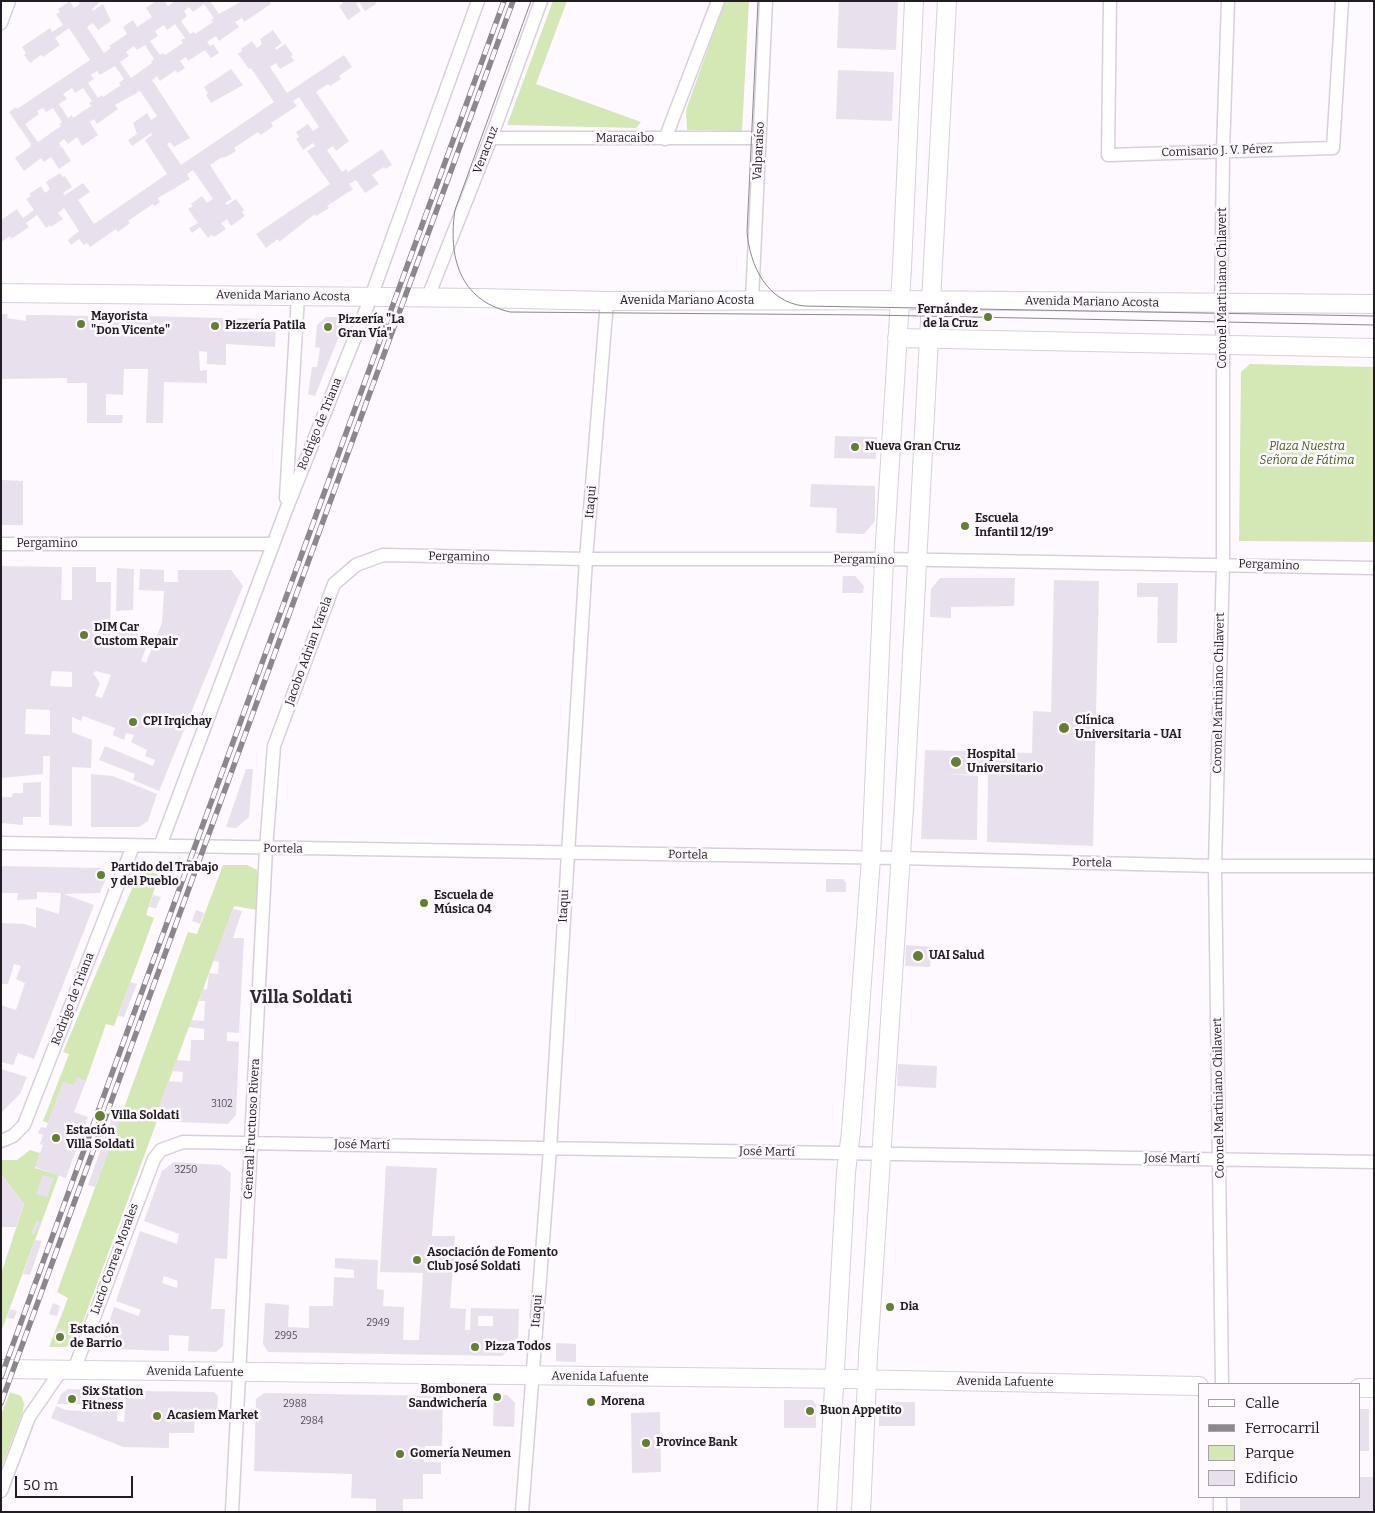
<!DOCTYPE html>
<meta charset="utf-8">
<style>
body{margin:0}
#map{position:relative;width:1375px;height:1513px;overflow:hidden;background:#fdf9ff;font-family:Bitter,serif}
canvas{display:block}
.frame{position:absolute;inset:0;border:2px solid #211d22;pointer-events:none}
.legend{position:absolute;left:1198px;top:1383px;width:162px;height:115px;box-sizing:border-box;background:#fdf9ff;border:1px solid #a5a1a7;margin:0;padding:6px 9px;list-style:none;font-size:15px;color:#211d22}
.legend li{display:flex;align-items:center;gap:10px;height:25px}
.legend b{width:25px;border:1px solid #a5a1a7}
.scale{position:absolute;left:15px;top:1476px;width:118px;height:22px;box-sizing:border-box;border:2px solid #211d22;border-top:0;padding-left:6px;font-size:15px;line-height:18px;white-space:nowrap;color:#211d22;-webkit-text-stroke:4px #fdf9ff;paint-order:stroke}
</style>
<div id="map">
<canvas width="1375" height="1513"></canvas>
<div class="frame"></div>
<ul class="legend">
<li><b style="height:6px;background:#fff"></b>Calle</li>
<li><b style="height:6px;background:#8b878c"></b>Ferrocarril</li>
<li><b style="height:14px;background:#d3e8b4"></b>Parque</li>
<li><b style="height:14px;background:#e9e0ee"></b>Edificio</li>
</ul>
<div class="scale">50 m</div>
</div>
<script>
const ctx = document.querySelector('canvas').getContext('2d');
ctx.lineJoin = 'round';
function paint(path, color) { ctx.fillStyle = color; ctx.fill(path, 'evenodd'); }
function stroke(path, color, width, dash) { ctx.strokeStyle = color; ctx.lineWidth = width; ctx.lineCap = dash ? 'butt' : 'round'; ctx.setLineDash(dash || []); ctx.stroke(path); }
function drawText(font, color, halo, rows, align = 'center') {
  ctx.font = font + ' Bitter,serif'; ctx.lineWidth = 5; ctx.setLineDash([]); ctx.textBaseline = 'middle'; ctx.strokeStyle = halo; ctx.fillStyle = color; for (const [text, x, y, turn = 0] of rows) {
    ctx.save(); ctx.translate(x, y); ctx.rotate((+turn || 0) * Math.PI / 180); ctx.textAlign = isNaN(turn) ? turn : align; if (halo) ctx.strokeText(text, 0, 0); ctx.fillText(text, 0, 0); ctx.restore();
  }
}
paint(new Path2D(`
 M553,1H567L536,84L641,122L636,128L507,125Z
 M725,1H749L742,131L687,130L686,110Z
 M1250,364L1374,367V542L1239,541L1241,372Z
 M223,865H247L257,870V910L234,906L154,1121H157L77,1338L66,1347H49L68,1298L57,1292L188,932L197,934Z
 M141,867L159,875L146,915L154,918L114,1026L106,1024L86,1081L77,1078L74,1086L63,1082L48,1123L43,1121L69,1054L63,1052Z
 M30,1150L40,1153L35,1168L59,1175L1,1332V1274L24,1204L1,1174V1160H17Z
 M10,1392L21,1396L24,1403L23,1411L1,1469V1415Z`), '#d3e8b4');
paint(new Path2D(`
 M70,1L74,8L80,4L78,1H98L99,3L92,9L93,11L103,4L111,21L98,30L93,23L87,27L104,53L111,48L109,46L127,34L123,27L133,20L137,27L152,17L146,8L156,1H164L168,6L175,1H210L219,14L242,1H269L271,4L244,22L242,18L235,22L239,27L219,41L216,36L207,42L210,46L213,44L219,53L211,58L205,50L188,61L186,57L180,61L185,68L177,73L176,70L160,81L157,76L152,80L190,138L174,147L170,142L167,144L181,165L274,102L251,68L249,69L238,54L242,51L241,49L252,41L257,48L262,44L260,39L273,30L282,43L275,48L276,50L285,44L293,55L291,56L294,61L280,69L276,63L270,67L287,93L344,55L352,67L339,76L341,79L330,86L328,84L316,92L349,141L336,151L333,146L327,150L342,172L346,169L348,172L382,149L392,165L385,169L384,167L372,175L379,184L365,193L356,180L349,184L353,189L327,206L329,208L316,216L315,214L279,242L278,239L266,248L256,234L330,184L307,151L315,146L313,143L303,150L296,139L299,137L296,132L308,124L313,131L319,127L299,97L293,101L297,106L271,123L273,126L267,131L261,135L258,132L234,148L236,151L230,155L223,158L222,157L210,165L232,199L225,203L227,205L236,199L244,210L242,212L245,216L231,226L227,219L221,223L226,229L214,237L212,235L208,238L200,227L192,233L189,228L198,223L188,209L193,206L191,204L202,196L207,203L213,199L193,170L187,174L190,179L158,198L160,202L155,206L153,204L128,221L130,223L118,232L116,229L90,247L87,243L84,245L79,239L71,245L68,240L79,231L64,208L58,213L63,219L51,227L50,225L46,228L37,215L26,223L29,227L11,239L10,236L1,242V220L17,209L23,218L34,210L26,199L31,196L29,194L41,186L45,193L50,189L46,182L60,173L63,177L65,176L72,187L63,193L65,195L83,183L90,192L78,200L94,224L167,174L145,140L152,135L151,133L132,146L128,140L137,134L133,123L147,113L151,120L157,116L140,91L115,105L118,109L97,124L94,119L90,122L98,135L82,146L77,137L68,144L64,139L59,143L61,146L58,148L62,147L71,161L59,169L51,157L44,162L41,158L24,171L15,158L30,147L31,144L9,112L16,107L17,109L90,60L69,28L55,38L60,45L43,57L41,55L30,63L24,55L26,53L22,47L50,28L52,32L63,25L56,14L60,12L58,9ZM204,4L214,18L211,20L213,22L195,34L194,32L190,34L181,21L187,16L184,11L189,7L193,12ZM175,24L185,38L181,40L183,43L165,55L163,53L160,55L150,41L158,36L155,31L164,25L167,30ZM145,45L154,59L151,61L152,63L131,78L120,62L129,56L126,52L134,46L137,50ZM115,66L124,79L119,83L121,85L103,97L102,95L98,98L88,83L94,79L91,75L97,71L100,75ZM72,88L75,93L83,88L92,101L89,103L91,106L73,118L72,115L68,118L59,104L67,99L63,94ZM43,108L46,112L53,108L62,122L59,124L61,126L38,142L25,124L39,114L37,111Z
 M342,1H375L376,4L365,11L359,2L356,4L361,11L348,20L339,6L343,3Z
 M839,1H898L896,50L837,48Z
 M231,69L243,85L211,103L206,95L208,93L204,87Z
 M838,70L894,72L892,121L836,119Z
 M1,314H8L7,318L26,321V315H45L88,316V321H106V315L263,319L276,329L275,347L226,344V365L207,364V352L199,351L200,371L207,370V383L164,382L163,423H146L148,369H124L123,395L106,394V415H123L122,423H87V383H67V378L1,379Z
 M326,317H337L343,326L315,396L308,394L312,367H317L320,348L315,347L317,325Z
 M835,436L877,437L876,459L834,458Z
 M2,480L23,481V525H1Z
 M811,484L875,486V521L864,534L836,533L837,508L810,507Z
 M1,566L62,567L61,600H72V567H96V582H111L110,643H116V630H138V641L143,637L149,640L141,661L146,663L162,623L164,591L139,590L140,569L164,570V582H178V570H231L243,586L159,791L133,780L135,774L99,760L105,746L153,766L155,760L145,756L147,750L131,742L134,735L126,733L124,740L113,735L115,728L83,716L81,721L72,717V732L92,740L91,768L72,767V826L49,825L50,756H43V774L1,778ZM52,671L72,672V687L50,686ZM96,671L111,675L102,698L95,696L100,683L93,673ZM26,709L50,710V735L25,734Z
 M117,568L134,569L133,610L116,611Z
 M843,576H855L864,586L863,593H842Z
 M940,578H1015L1014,606L951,607V618L930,617L931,589Z
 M1054,580L1099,581L1093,846L987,842L988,775L944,774L978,776L977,840L921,839L925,750L1032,753L1033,711L1051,712Z
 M1137,583H1178L1177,643H1157L1158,597H1137Z
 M246,769H253L249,817L236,828L226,827Z
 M91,774L113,776L157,794L148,821L139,827H91Z
 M41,782V817H23V825L1,823V797H12L13,793H23V783Z
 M1,866L101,868L107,876L100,893L64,894L94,905L34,1059L18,1053L13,1065L1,1062V1005L16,1010L25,983L16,979L21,966L14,964L8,984H1V923L25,924L36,928V907L59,914L61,893L37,892V899L17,900L18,893H1Z
 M826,879H843L846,883V892H826Z
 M153,895L161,897L156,908L149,907Z
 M233,909L242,911L233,938H244L239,1033L227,1032V1041L239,1042L236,1115L228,1124L154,1121L168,1081L182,1082L183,1072L172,1071L176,1060L190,1061L191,1040H204V1029L189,1027L191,1020L204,1021L205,1001H199L203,989L207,990L209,973L218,974L219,962L213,961Z
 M196,910L204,913L200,924L192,921Z
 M906,945L932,947L930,967L905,966Z
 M130,982L137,984L124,1017L118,1016Z
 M898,1064L937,1066L936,1088L897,1086Z
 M1,1069L27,1077L20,1094L1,1113Z
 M77,1077L86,1081L74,1112L88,1117L66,1178L35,1167L43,1145L40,1144L43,1135L38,1133L41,1127L46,1128L63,1082L74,1086Z
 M112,1118L120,1120L95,1187L88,1185Z
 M174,1162L221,1165L231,1173L227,1259L215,1258L211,1309H225L223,1346L216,1352L188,1351L189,1336L169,1335V1351L111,1349L103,1341L114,1307L138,1316L141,1310L116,1301L140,1231L177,1244L179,1234L144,1221L162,1171ZM164,1276L178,1281L177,1288L162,1283Z
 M386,1166L437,1168L432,1236H455L450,1308L466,1309L465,1330H470L471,1308L519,1309L518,1341L502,1356L268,1352L263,1344L265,1303L289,1305L288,1327L309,1328V1306H333L334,1277L354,1278V1270L335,1268V1258L378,1260L377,1289L384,1290L383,1306L404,1307L403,1340H419L423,1273L380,1272ZM478,1316H493V1326H478Z
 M1,1174L24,1204L16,1227H1Z
 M43,1175L54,1178L47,1197L36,1194Z
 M37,1220L40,1222L34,1235L31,1233Z
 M35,1240L42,1241L30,1275L23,1274Z
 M53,1303L60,1306L57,1316L49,1314Z
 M10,1309L17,1311L14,1319L7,1318Z
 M58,1329L65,1330L62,1344H55Z
 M556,1343L576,1344V1362L556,1361Z
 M68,1389L119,1391L117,1421L124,1422L126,1398L145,1399V1391L214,1392L218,1396L217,1415L195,1414L194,1433H169V1448L123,1447L51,1418L56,1406L66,1410L83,1411L84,1404H57L61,1394Z
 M264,1393L443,1396L442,1446H425L424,1462H441V1474H423V1499H403V1512H376V1499L351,1498L352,1474L254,1471L256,1399Z
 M494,1394L507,1395L515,1403L514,1427L493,1426Z
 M784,1400H813L816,1405V1428H784Z
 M892,1402H915V1426H879V1412Z
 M1359,1409H1369V1451H1359Z
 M660,1412L661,1472L632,1473L631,1413Z
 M1359,1477H1374V1512H1240V1497H1359Z`), '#e9e0ee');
const street = new Path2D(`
 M1110,1L1108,155L1333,148L1342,1
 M1,23L9,1
 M491,138H759
 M665,139L718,1
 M428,297L491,138L541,1
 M752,300L766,1
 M286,498L298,296
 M1,544H273
 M1,843L900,858L1215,866H1374
 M160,846L286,510L371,297L478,1
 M1,1141L13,1136L24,1125L133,846
 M74,1370L154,1159L161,1150L183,1142L1374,1162
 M1222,1384L1215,866L1223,563V344L1221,313L1223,151L1228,1
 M1,1491L29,1417L62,1369
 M232,1512L266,849L274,746L334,584L356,565L383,555L586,559H884L1374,568
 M522,1512L550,1149L586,559L607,301
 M1220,1512V1497`);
const secondary = new Path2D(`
 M1,293L479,298L607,301L900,300L1374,304
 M897,338L1374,348
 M1,1369L850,1379L1199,1386
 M1359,1388H1374
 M827,1512L846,1172L851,1132L871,858L884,559L902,268L914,1
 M861,1512L868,1356L904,808L947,1`);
stroke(street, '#d8cfdd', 15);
stroke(secondary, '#d8cfdd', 20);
stroke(street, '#fff', 12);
stroke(secondary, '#fff', 18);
stroke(new Path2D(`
 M531,1L455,210C448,256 459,300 510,312L871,315L1374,325
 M758,1L747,232C750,266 767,302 804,306L1374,316`), '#8b878c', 1);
const rail = new Path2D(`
 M1,1377L504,1
 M1,1403L513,1`);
stroke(rail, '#8b878c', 5.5);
stroke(rail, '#fdf9ff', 4, [11]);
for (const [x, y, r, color] of [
 [988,317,5,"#647f33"],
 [81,324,5,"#647f33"],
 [215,326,5,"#647f33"],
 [328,327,5,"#647f33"],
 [855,447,5,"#647f33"],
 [965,526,5,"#647f33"],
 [84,635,5,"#647f33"],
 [133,722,5,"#647f33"],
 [1064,728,6,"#647f33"],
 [956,762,6,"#647f33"],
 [101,875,5,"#647f33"],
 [424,903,5,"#647f33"],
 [918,956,6,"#647f33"],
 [100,1116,6,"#647f33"],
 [56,1138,5,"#647f33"],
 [417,1260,5,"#647f33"],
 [890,1307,5,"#647f33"],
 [60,1337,5,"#647f33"],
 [475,1347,5,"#647f33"],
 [497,1397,5,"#647f33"],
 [72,1399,5,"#647f33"],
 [591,1402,5,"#647f33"],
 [810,1411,5,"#647f33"],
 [157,1416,5,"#647f33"],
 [646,1443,5,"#647f33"],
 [400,1454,5,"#647f33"]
]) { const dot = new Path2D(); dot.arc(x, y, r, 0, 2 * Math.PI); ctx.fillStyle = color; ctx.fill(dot); stroke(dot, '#fdf9ff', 2); }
drawText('10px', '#534e55', null, [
 ["3102",222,1104],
 ["3250",186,1170],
 ["2949",378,1323],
 ["2995",286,1336],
 ["2988",295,1404],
 ["2984",312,1421]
]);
drawText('12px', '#211d22', '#fdf9ff', [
 ["Maracaibo",625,139],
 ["Veracruz",486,150,-69],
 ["Valparaíso",759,151,-87],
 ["Comisario J. V. Pérez",1217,151,-2],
 ["Coronel Martiniano Chilavert",1223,288,-90],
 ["Avenida Mariano Acosta",283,296,1],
 ["Avenida Mariano Acosta",687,301],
 ["Avenida Mariano Acosta",1092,302,1],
 ["Rodrigo de Triana",320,424,-68],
 ["Itaqui",591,502,-85],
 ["Pergamino",47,544],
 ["Pergamino",459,557,1],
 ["Pergamino",864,560,1],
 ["Pergamino",1269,565,2],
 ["Jacobo Adrian Varela",309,651,-70],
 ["Coronel Martiniano Chilavert",1219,693,-89],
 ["Portela",283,849,1],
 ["Portela",688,855,1],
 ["Portela",1092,863,1],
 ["Itaqui",564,906,-87],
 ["Rodrigo de Triana",73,999,-69],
 ["Coronel Martiniano Chilavert",1219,1098,-91],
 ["General Fructuoso Rivera",252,1129,-87],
 ["José Martí",362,1145,1],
 ["José Martí",767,1152,1],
 ["José Martí",1172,1159,1],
 ["Lucio Correa Morales",115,1259,-70],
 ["Itaqui",537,1311,-85],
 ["Avenida Lafuente",195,1372,1],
 ["Avenida Lafuente",600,1377,1],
 ["Avenida Lafuente",1005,1382,1]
]);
drawText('bold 12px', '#211d22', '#fdf9ff', [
 ["Fernández",978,310,"right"],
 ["de la Cruz",978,324,"right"],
 ["Mayorista",91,317],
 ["\"Don Vicente\"",91,331],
 ["Pizzería \"La",338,320],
 ["Gran Vía\"",338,334],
 ["Pizzería Patila",225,326],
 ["Nueva Gran Cruz",865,447],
 ["Escuela",975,519],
 ["Infantil 12/19°",975,533],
 ["DIM Car",94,628],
 ["Custom Repair",94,642],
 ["Clínica",1075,721],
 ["Universitaria - UAI",1075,735],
 ["CPI Irqichay",143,722],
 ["Hospital",967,755],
 ["Universitario",967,769],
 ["Partido del Trabajo",111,868],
 ["y del Pueblo",111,882],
 ["Escuela de",434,896],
 ["Música 04",434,910],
 ["UAI Salud",929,956],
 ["Villa Soldati",111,1116],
 ["Estación",66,1131],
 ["Villa Soldati",66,1145],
 ["Asociación de Fomento",427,1253],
 ["Club José Soldati",427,1267],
 ["Dia",900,1307],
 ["Estación",70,1330],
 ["de Barrio",70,1344],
 ["Pizza Todos",485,1347],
 ["Bombonera",487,1390,"right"],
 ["Sandwichería",487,1404,"right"],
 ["Six Station",82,1392],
 ["Fitness",82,1406],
 ["Morena",601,1402],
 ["Buon Appetito",820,1411],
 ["Acasiem Market",167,1416],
 ["Province Bank",656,1443],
 ["Gomería Neumen",410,1454]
], 'left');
drawText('italic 12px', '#476015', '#fdf9ff', [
 ["Plaza Nuestra",1307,447],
 ["Señora de Fátima",1307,461]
]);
drawText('bold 18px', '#312a34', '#fdf9ff', [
 ["Villa Soldati",301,998]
]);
</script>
